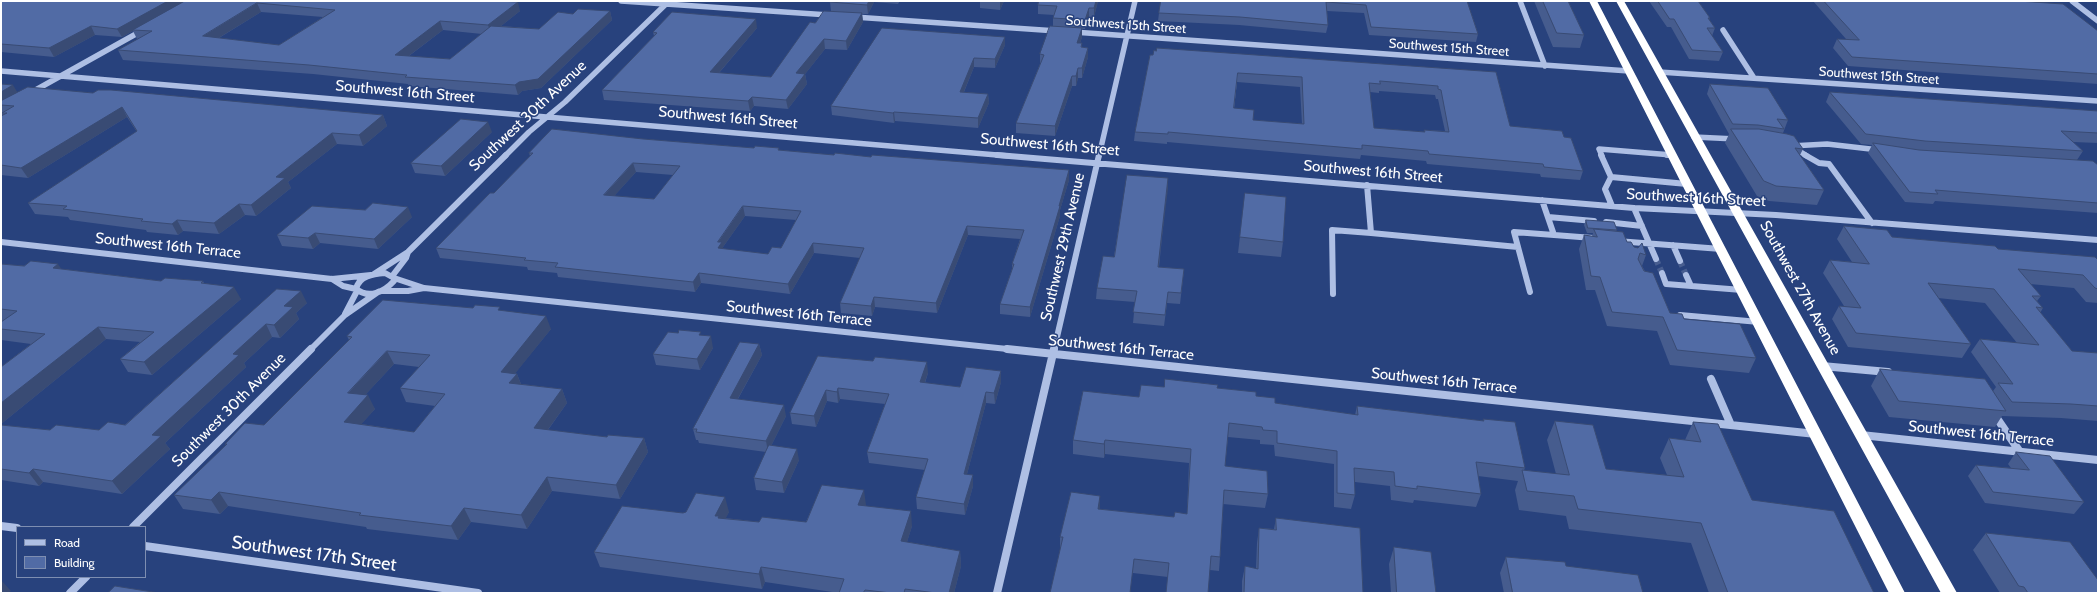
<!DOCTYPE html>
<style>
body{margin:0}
#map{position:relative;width:2099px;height:594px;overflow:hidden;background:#28427d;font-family:Cabin,sans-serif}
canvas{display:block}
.frame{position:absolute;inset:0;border:2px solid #fff;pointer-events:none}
.legend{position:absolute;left:16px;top:526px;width:130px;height:52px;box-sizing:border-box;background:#28427d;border:1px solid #7e8eb1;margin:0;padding:5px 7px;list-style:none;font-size:12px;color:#fff}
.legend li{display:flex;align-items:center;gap:8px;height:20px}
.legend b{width:20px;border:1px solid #7e8eb1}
</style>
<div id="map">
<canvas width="2099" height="594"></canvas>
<div class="frame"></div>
<ul class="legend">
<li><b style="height:5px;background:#aebfe4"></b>Road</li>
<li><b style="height:11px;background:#516ba5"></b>Building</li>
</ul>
</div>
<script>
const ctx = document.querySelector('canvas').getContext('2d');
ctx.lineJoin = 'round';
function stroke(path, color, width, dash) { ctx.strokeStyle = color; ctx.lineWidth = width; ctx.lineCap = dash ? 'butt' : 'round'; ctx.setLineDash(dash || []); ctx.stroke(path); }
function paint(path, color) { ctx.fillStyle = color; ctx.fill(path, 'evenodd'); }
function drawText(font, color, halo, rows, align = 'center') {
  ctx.font = font + ' Cabin,sans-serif'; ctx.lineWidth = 3; ctx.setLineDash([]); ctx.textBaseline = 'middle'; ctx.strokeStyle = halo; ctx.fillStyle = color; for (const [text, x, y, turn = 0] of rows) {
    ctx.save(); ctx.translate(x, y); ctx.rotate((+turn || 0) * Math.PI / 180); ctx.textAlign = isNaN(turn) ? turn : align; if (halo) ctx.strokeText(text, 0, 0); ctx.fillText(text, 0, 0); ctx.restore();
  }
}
stroke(new Path2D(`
 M1656,259L1662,273
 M1680,261L1686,275`), '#485e90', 6, [6, 3.5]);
stroke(new Path2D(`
 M621,1L829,15
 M1520,1L1545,66
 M2072,1L2098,21
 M854,17L1057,31
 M1723,30L1754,78
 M1073,32L1629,71
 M1,71L1009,156
 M1659,72L2098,101
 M32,92L143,30
 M1694,137L1736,139
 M1791,146L1827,144L1879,150
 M1793,147L1807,156
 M505,156L529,132L565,102L667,3
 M1099,156L1135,1
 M1602,156L1599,149L1672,155`), '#aebfe4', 5.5);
stroke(new Path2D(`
 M997,155L1634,208L1776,215L2098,240
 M1601,155L1611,177L1605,189L1612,206
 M1667,155H1672
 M1805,155L1819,163L1829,164L1872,223
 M1611,177L1687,184
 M1542,200L1554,235L1593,238
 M1634,208L1656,259
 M1548,217L1594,221
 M1606,222L1642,226
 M1371,233L1518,247
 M1617,241L1721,249
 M1,242L332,279L371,275
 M1673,245L1680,261
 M385,273L394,278V281C384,292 369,299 356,289C359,276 373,274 385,273Z
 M1662,273L1666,284L1742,290
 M374,274L408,252L506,155
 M393,275L406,258L408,252
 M1686,275L1691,286
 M394,278L424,288
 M332,279L343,286L356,289
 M382,291H408L424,288L1017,350
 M1530,292L1514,232L1554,235
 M1333,294L1332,230L1371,233L1367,185
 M345,314L357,291
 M1680,315L1759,322
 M310,350L345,315L378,292
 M1054,350L1099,155`), '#aebfe4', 6);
stroke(new Path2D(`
 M1007,349L1816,434
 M1822,366L1888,372
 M1711,379L1731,425
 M1994,414L2020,452
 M1861,435L2098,460
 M1,526L17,528
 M133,527L311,349
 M145,546L478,593
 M70,593L86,577
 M997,593L1054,349`), '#aebfe4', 8);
paint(new Path2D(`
 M1589,1H1597L1905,593H1889Z
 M1616,1H1624L1957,593H1941Z`), '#fff');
paint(new Path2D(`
 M1,1H498L520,11L501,26L539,29L573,14L610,11L612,20L541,88L522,91L518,95L409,86L408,84L313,74L123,60L118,50L139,39H137L133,31L122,37L95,35L54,57L1,52ZM261,12L323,17L279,45L219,38ZM443,30L482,34L450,59L409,56Z
 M831,1H900L898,4L874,2L868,14H862L863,22L847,50L825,49L805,74L807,84L788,109L754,106L750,111L604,100L602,90L654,36L653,32L757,28L719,73L771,77L815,23L831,11L830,2Z
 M980,1H1004L1000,10L980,8Z
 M1098,1L1094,17H1089L1085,29H1082V37L1080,43H1082V47L1088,48V57L1082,78H1078L1076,86H1072L1055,136L1016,133V123L1040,64V54L1053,26V18L1054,15L1038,14V5Z
 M1161,1H1467L1478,34L1476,42L1369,35L1364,13L1327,11L1328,25L1326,33L1239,25L1158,21L1159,13Z
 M1534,1H1568L1584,35L1580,48L1553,47Z
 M1649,1H1698L1710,18L1709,19L1715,28L1712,36L1723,52L1719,61L1689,59L1671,27H1667Z
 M1813,1H2018L2098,31V84L1848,66L1833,48L1837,39H1846Z
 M1005,37V45L995,68L974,67L964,92L988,94L989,103L978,128L895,121L894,123L832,115L831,106Z
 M1150,55L1496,72L1510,126L1564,137L1583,171L1580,180L1541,177L1540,174L1427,164L1426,161L1361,155L1360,159L1167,142V144L1134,141L1135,132ZM1237,82L1300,87L1302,124L1253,120L1234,108ZM1379,91L1435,95L1436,99H1438L1445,131L1424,130V132L1374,128L1370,92L1379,93Z
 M1,84L17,92L93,93L383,115L387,126L363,146L337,144L288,182L291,188L256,216L245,215L219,234L183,231L178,235L147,232L146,230L70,220L68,217L35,214L28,203L137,132L127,117L28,178L1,175V116L3,115L1,114Z
 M1710,84L1788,120L1783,133L1803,149L1800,155L1824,190L1817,205L1769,201L1757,196L1725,143L1729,134L1707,94Z
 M1830,92L2098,111V143L2073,142L2083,151L2077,160L2098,165V213L1935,201L1933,204L1905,202L1868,153L1872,145L1861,144L1826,102Z
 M492,132L445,176L415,173L411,163Z
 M643,139L754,148H779V150L834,155L1069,170V180L1060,210V216L1030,317L1000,314V304L1012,269V264L1020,239L968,235L937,313L875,307L872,316L841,313L840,303L860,258L814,253L790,294L701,283L695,292L558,277L557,273L528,270L527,267L440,258L436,248L494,193L530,156L529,153ZM636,172L673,175L654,199L614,196ZM745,216L796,220L781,248L768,254L723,249V247Z
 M1168,178L1159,267L1184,269L1180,304L1167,303L1164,326L1133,323L1135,302L1096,299L1097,288L1114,257Z
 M1245,193L1283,242L1281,257L1238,253Z
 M412,217L378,249L320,243L313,249L282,246L277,235Z
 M1586,220L1617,230L1616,231L1627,242L1634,247L1646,255L1642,266L1670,313L1684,319L1756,358L1749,373L1670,365L1657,331L1607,326L1595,290H1586L1579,249L1584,235L1592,236L1593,233H1587L1584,225Z
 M1844,226L1892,237L2098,260V303L2086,302L2074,288L2030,284L2041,296L2037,301L2043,308L2040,313L2072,351L2098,353V421L2061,418L2002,416L1995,427L1889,417L1871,386L1880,369L1993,391L1996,387L1971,352L1980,339L2017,343L1985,303L1938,298L1971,344L1962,358L1848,347L1832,319L1839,306H1844L1823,273L1830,260L1852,262L1837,239Z
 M1,264L62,269L161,281H203L204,283L241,299L152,375L128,372L120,359L140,342L106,339L1,424V367L31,344L1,340V322L3,321H1Z
 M277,289L307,303L296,313L299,319L280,338L272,337L244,363L246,367L165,443L170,449L122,494L43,482L39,486L1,480V425L50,430H99L125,425Z
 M502,311L551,329L515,373L517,374L521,384L562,389L567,403L548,430L607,437L644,438L648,452L620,499L552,491L527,529L471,522L458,540L367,529L366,527L228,506L220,514L183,509L174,495L226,446L225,444L264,425L349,340L347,336ZM394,364L419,367L400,388L406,402L435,406L414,432L361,424L375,409L365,395Z
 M702,336L713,348L700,370L656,365L653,354Z
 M759,344L762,355L738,399L786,416L771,446L799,460L784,493L756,490L754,478L766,452L699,443L698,440H696L693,429Z
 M818,356L928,373L925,383L960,387L1001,371V382L995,404L986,403L967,474L973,486L965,515L917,509L916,497L925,470L869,463L867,452L885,404L840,399L838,403L827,401L816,427L792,424L790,413Z
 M1164,387L1217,388L1256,396L1275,403L1355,415L1357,406L1483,421V419L1525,468L1524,470L1556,474L1547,440L1555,421L1606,469L1667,475L1660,458L1669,438L1685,440L1693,422L1752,500L1874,593H1709L1691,543L1569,529L1566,516L1519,510L1515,490L1518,481L1478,476L1481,494L1476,507L1414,500L1413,503L1391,500L1390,486L1355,482V495L1351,509L1334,507V464L1275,456L1274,445L1260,444V440L1228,437L1225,466L1268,494L1265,508L1223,504L1220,557L1219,571L1210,570L1168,577L1133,573L1060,549V537L1100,509L1174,517L1187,514L1189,463L1105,454L1104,458L1073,454V440L1139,397Z
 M2016,452L2084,502L2074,514L1985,503L1968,476L1976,465L2011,468L2008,464Z
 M866,505V506L912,526L907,542L960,551L961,566L954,593H839L765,582L762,589L600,567L594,552L683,513L729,512L725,518L759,522H806Z
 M1276,518L1363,593H1242V581L1245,566L1256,569L1257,543L1259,528L1274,529Z
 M1986,533L2098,593H2000L1973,550Z
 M1394,547L1436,593H1391L1389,564Z
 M1506,557L1566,566L1643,593H1504L1500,573Z`), '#465c8e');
paint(new Path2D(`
 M168,1H187L133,30V31L122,37L117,29Z
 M869,1H874V2L868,14L867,5Z
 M1000,1H1004L1000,10Z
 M1096,1H1098L1094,17V8Z
 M518,2L520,11L491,34L488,25Z
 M257,3L261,12L207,45L203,36Z
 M1089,8V17L1085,29V20Z
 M610,11L612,20L541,88L522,91L518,95L515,85Z
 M862,13L863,22L847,50L846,41Z
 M756,19L757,28L711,82L710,72Z
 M440,21L443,30L398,64L395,55Z
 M91,26L95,35L54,57L49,48Z
 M1082,28V37L1077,52V43Z
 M1005,37V45L995,68V59Z
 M824,39L825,49L798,83L796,73Z
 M1088,48V57L1082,78V68Z
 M974,58V67L960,101V92Z
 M1078,68V78L1076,86V76Z
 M805,74L807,84L788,109L786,100Z
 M1072,76V86L1055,136V126Z
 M1,84L5,90L13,85L19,95L1,105Z
 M988,94L989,103L978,128V118Z
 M752,97L754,106L750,111L748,101Z
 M122,107L127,117L28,178L21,168Z
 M894,112L895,121L894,123L893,113Z
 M383,115L387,126L363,146L359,135Z
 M488,122L492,132L445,176L441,166Z
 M332,133L337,144L288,182L291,188L256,216L251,205L276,177Z
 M633,163L636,172L607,204L604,195Z
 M1069,170V180L1060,210V216L1030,317V307Z
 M1168,178V189L1157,277L1158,267Z
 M239,204L245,215L219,234L214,223Z
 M743,206L745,216L723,247L724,252L718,248V242Z
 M408,207L412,217L378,249L374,239Z
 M177,220L183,231L178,235L172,224Z
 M967,226L968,235L937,313L936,303Z
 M315,233L320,243L313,249L308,238Z
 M813,243L814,253L790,294L788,284Z
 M58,264L66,276L53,268Z
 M699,273L701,283L695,292L693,282Z
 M234,287L241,299L152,375L144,362Z
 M301,291L307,303L296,313L299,319L280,338L274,325L284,306Z
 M874,297L875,307L872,316L871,306Z
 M546,316L551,329L506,385L501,372Z
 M266,324L272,337L244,363L246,367L165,443L170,449L122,494L112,481L152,435L233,354Z
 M98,327L106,339L1,424V403Z
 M711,336L713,348L700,370L697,359Z
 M759,344L762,355L732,409L730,398Z
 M387,351L394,364L354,407L348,393Z
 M927,362L928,373L921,393L920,382Z
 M1001,371V382L995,404L994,393Z
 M517,374L522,387L509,383Z
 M838,388L840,399L838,403L837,392Z
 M562,389L567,403L539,442L534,428Z
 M826,390L827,401L816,427L814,416Z
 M986,392V403L964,485V474Z
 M368,395L375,409L351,436L344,422Z
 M784,405L786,416L768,452L766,441Z
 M644,438L648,452L620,499L616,485Z
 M1105,440V454L1104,458V444Z
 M797,449L799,460L784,493L782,482Z
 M33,469L43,482L39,486L29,473Z
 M973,475V486L965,515L964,504Z
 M547,477L552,491L527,529L521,515Z
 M864,490L866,505L861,520L858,505Z
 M219,492L228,506L220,514L211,500Z
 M1100,496V510L1098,509Z
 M725,497L729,512L722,526L715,516Z
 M464,508L471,522L458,540L451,526Z
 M911,511L912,526L903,555L901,541Z
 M960,551L961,566L954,593H949Z
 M761,567L765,582L762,589L759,574Z
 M1,580L11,591L8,593H1Z`), '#394b74');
const building = new Path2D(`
 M1,1H168L117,29L91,26L49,48L1,44Z
 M185,1H498L518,2L488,25L440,21L395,55L450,59L491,26L539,29L558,12L573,14L578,9L610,11L538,79L519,82L515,85L405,77L407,75L309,65L118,50L152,31L133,30ZM257,3L335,10L279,45L203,36Z
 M831,1H869L867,5L830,2Z
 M1039,1H1096L1094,8H1089L1085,20L1053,18L1057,6L1038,5Z
 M1161,1H1467L1478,34L1371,27L1366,5L1326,2L1328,25L1240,17L1159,13Z
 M1543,1H1568L1584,35L1557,33Z
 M1658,1H1698L1710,18H1708L1715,28H1707L1723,52L1692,50L1674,19H1670Z
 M1824,1H2018L2063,4L2098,31V74L1852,57L1837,39L1859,40Z
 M824,11L862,13L846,41L824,39L796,73L805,74L786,100L752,97L748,101L602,90L657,33L653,32L672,12L756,19L710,72L771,77L810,22L815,23Z
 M1050,26L1082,28L1077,43H1082L1081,47L1088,48L1082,68H1078L1076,76H1072L1055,126L1016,123L1044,55L1040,54Z
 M882,28L1005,37L995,59L974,58L960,92L988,94L978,118L894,112L893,113L831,106Z
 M1157,48L1496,72L1510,126L1562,131L1564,137L1571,138L1583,171L1544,167L1543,164L1429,154L1428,151L1362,145V149L1168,132V134L1135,132L1150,55H1153L1154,50L1156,51ZM1238,73L1302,77L1304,124L1253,120L1254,110L1234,108ZM1380,81L1438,86V89L1441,90L1449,132L1424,130L1425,132L1374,128L1369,83L1380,84Z
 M1,84L13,85L1,92Z
 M1710,84L1768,88L1788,120L1777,119L1784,129L1758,125L1733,124Z
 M28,87L93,93L98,90H111L383,115L359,135L332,133L276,177L285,178L251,205L239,204L214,223L177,220L172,224L141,221L143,219L63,209L67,206L28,203L137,131L122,107L21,168L1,165V116L7,113H2L14,106L1,105V101Z
 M1830,92L2098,111V133L2061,131L2083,151L1925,141L1866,134Z
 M461,119L488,122L441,166L411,163Z
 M552,129L643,139L754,148L755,146L779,148L778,150L834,155L835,153L871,157L872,155L1069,170L1059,206H1060L1030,307L1000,304L1014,264H1012L1024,230L967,226L936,303L874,297L871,306L840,303L864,248L813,243L788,284L699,273L693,282L555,267L558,263L524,260L526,258L436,248L490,193H494L533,153H529ZM633,163L680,166L654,199L604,195ZM743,206L801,211L781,248L772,247L768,254L718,248L722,242H718Z
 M1731,129H1759L1787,134L1794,136L1803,149L1795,148L1824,190L1776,186L1764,181Z
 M1873,143L1919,150L2093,161L2098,165V203L1935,190L1938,194L1910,192Z
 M1127,175L1168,178L1158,267L1184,269L1181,293L1168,292L1165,315L1133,312L1137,291L1097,288L1103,256L1114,257Z
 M1245,193L1286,197L1283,242L1240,237Z
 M373,203L408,207L374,239L315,233L308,238L277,235L312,206L365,210Z
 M1586,220L1614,222L1617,230L1588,228Z
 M1844,226L1887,230L1892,237L1995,246L1998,249L2095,257L2098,260V289L2095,288L2083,275L2018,269L2041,296H2032L2043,308L2036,307L2072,351L2098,353V406L2071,404L2012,402L1998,383L2013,384L1980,339L2039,345L1994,289L1928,283L1971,344L1856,333L1839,306L1861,308L1830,260L1869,264Z
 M1594,229L1623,232L1627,242H1631L1634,247L1638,248L1642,243L1646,255L1640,253L1638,259L1644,271L1653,273L1670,313L1682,314L1684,319L1740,324L1756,358L1677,350L1663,317L1612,312L1600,277L1591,276L1584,235L1597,237Z
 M31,261L58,264L53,268L161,281L165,278L203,281L201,283L234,287L144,362L120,359L154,332L98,327L1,403V367L45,334L1,329V322L17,311L1,309V264L24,266Z
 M277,289L301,291L284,306L293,307L274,325L266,324L233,354L239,355L152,435L161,436L112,481L33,469L29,473L1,469V425L50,430L56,425L99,430L108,422L125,425Z
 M383,300L473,308L475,305L500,307L498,310L546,316L501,372L517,374L509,383L562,389L534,428L607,437L608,435L644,438L616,485L547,477L521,515L464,508L451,526L359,515L361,513L219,492L211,500L174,495L227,444H225L245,423L264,425L352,337L347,336ZM387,351L430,355L400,388L445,394L414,432L344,422L368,395L348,393Z
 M679,330L701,332L699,335L711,336L697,359L653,354L668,332L678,333Z
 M740,342L759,344L730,398L784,405L766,441L696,432L697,429H693Z
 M818,356L873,361L875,357L927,362L920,382L960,387L966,367L1001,371L994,393L986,392L964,474L973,475L964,504L916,497L928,459L867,452L889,394L838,388L837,392L826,390L814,416L790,413Z
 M1880,369L1985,379L2006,411L1899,401Z
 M1165,379L1218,385L1217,388L1256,392V396L1275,398V403L1358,415L1357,406L1484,421L1483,419L1515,422L1525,468L1476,462L1481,494L1417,486V489L1395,486L1394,472L1354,468L1355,495L1337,493V451L1277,443V431L1263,430L1262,427L1229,423L1225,466L1267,471L1268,494L1224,490L1220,557L1211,556L1208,593H1166L1169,563L1134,559L1130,593H1050L1063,537H1060L1071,492L1100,496L1098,509L1174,517L1175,512L1187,514L1191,449L1105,440L1104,444L1073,440L1083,391L1139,397L1141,385L1164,387Z
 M1555,421L1593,425L1606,469L1684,477L1669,438L1701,442L1693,422L1718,424L1752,500L1834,511L1874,593H1728L1701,523L1578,509L1574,496L1527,491L1522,470L1569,475Z
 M769,445L797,449L782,482L754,478Z
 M2016,452L2050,456L2084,502L1993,492L1976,465L2029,470Z
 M822,485L864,490L858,505L911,511L901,541L960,551L949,593H936L905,589L904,593H891L865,590L863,593H839L844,579L761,567L759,574L594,552L622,506L683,513L686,512L696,493L725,497L715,516H719L718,518L759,522L762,517L806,522Z
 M1276,518L1360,528L1363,593H1244L1245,566L1258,569L1259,528L1276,530Z
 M1986,533L2070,542L2098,580V593H2028L2024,587L2019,586Z
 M1394,547L1431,552L1436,593H1397Z
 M1506,557L1565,562L1566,566L1638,575L1643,593H1513Z
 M115,586L159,593H108Z`);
paint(building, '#516ba5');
stroke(building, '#394b74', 1);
drawText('13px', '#fff', '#28427d', [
 ["Southwest 15th Street",1126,25,4],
 ["Southwest 15th Street",1449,48,4],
 ["Southwest 15th Street",1879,76,4]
]);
drawText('15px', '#fff', '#28427d', [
 ["Southwest 16th Street",405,92,5],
 ["Southwest 30th Avenue",528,116,-43],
 ["Southwest 16th Street",728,118,5],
 ["Southwest 16th Street",1050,145,5],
 ["Southwest 16th Street",1373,172,5],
 ["Southwest 16th Street",1696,198,3],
 ["Southwest 16th Terrace",168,246,6],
 ["Southwest 29th Avenue",1063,247,-77],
 ["Southwest 27th Avenue",1800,288,61],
 ["Southwest 16th Terrace",799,314,6],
 ["Southwest 16th Terrace",1121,348,6],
 ["Southwest 16th Terrace",1444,381,6],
 ["Southwest 30th Avenue",229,410,-45],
 ["Southwest 16th Terrace",1981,434,6]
]);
drawText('18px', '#fff', '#28427d', [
 ["Southwest 17th Street",314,554,8]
]);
</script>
